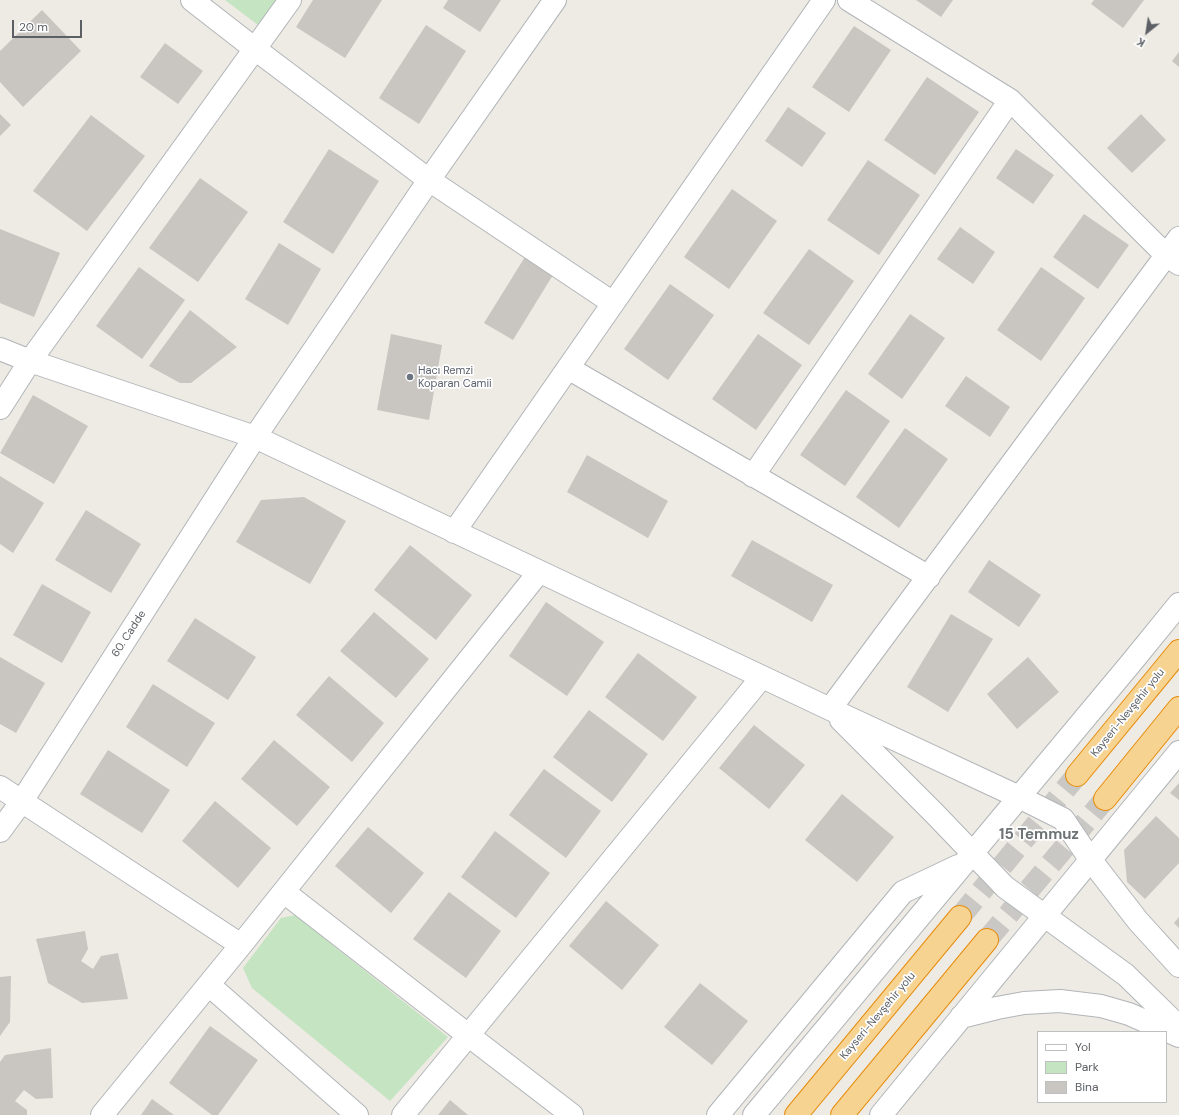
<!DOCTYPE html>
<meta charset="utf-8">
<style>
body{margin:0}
#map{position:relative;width:1179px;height:1115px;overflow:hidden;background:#eeeae4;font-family:"DM Sans",sans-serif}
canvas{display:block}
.legend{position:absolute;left:1037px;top:1031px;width:130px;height:72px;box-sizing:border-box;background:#fff;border:1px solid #bebfc1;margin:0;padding:5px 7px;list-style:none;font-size:12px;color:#5c6064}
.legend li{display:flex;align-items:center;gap:8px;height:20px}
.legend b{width:20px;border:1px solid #bebfc1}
.north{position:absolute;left:1127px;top:12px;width:40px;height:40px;-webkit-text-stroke:3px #fff;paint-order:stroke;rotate:210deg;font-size:11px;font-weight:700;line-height:16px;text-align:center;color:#5c6064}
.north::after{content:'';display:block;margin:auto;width:14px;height:18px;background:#5c6064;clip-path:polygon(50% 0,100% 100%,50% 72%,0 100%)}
.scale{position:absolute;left:12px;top:20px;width:70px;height:18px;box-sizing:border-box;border:2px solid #5c6064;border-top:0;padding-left:5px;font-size:12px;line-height:14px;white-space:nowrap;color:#5c6064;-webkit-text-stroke:3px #fff;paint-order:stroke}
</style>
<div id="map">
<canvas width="1179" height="1115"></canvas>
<ul class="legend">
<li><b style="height:5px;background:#fff"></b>Yol</li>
<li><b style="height:11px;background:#c5e4c1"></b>Park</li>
<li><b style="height:11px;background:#c9c5c1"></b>Bina</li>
</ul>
<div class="north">K</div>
<div class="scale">20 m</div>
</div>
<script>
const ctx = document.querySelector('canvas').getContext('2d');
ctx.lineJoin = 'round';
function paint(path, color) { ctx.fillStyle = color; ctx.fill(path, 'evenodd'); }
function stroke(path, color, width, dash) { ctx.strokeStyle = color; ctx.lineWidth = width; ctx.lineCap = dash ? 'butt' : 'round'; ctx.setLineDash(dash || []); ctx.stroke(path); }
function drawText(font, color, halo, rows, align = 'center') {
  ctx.font = font + ' "DM Sans",sans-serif'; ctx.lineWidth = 3.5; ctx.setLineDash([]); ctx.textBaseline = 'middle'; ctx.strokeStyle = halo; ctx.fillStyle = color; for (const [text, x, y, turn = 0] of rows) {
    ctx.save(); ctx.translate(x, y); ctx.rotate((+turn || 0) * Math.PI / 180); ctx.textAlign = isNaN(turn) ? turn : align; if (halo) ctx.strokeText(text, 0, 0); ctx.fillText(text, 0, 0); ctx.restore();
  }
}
paint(new Path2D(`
 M225,0H283L262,28Z
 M295,915L448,1037L390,1101L252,988L243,968L281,918Z`), '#c5e4c1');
paint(new Path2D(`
 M313,0H382L345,58L296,27Z
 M448,0H501L480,32L443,8Z
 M916,0H953L941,17Z
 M1094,0H1144L1123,28L1091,4Z
 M42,10L81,51L23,107L0,82V51Z
 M426,25L466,51L419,124L379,98Z
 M854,26L891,50L849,112L812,87Z
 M165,43L203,71L178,104L140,77Z
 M1179,52V67L1172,61Z
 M927,77L979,112L935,175L884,140Z
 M788,107L826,133L802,167L765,141Z
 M0,114L11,125L0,136Z
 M1141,114L1166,140L1132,173L1107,148Z
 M91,115L145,156L87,231L33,191Z
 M329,149L379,181L333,254L283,222Z
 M1016,149L1054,175L1033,204L996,178Z
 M868,160L920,195L879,255L827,220Z
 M200,178L248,212L198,282L149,248Z
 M732,189L777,221L729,289L684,257Z
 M1084,214L1129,245L1098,289L1053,257Z
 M960,227L995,252L973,284L937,259Z
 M0,229L60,253L34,317L0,303Z
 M279,243L321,269L288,325L245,299Z
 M809,249L854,281L809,345L763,313Z
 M528,252L556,270L513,340L484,323Z
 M139,267L185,300L142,359L96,326Z
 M1041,267L1085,298L1041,361L997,330Z
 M670,284L714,315L668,380L624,349Z
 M190,310L237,347L191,383H180L149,366Z
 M910,314L945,338L902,399L868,374Z
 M391,334L442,345L429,420L377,410Z
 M758,334L802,365L756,430L712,399Z
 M966,376L1010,407L990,437L945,406Z
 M846,390L890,421L845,486L800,455Z
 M33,395L88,426L54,484L0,453Z
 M905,428L948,459L899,528L856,497Z
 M587,455L668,501L648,538L567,492Z
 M0,476L44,503L13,553L0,544Z
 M304,497L346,521L310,584L236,542L261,500Z
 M86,510L141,544L111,593L55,560Z
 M752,540L833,585L812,622L731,576Z
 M410,545L472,595L436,640L374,590Z
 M989,560L1041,595L1019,627L968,592Z
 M42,584L91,612L62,663L13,635Z
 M546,602L604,642L567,696L509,656Z
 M374,612L429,659L396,698L340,651Z
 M951,614L993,639L948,712L907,687Z
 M195,618L256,657L228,700L167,661Z
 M638,653L697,697L663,741L605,697Z
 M0,657L45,683L16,733L0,724Z
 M1028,657L1059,692L1017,729L987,694Z
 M329,676L384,723L352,762L296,715Z
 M153,684L215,723L187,767L126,727Z
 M589,710L648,754L612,802L553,757Z
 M754,725L805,765L769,809L719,768Z
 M274,740L330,787L297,826L241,779Z
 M108,750L170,790L142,833L80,794Z
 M544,769L601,811L566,858L509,815Z
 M1179,783V800L1170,793Z
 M842,794L894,837L857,882L805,840Z
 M215,801L271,848L238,888L182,841Z
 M1156,816L1179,838V863L1145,899L1127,882L1124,850Z
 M368,827L424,873L391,913L335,866Z
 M495,831L550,873L516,918L461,877Z
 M449,892L501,931L466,978L413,939Z
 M606,901L659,945L622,990L569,946Z
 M1179,917V928L1174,923Z
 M85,931L88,949L81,961L93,969L101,956L118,953L128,999L82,1003L48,983L36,939Z
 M11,976L10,1022L0,1036V977Z
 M700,983L748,1021L712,1065L664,1027Z
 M210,1026L258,1060L218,1115H212L169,1083Z
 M51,1048L53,1098L36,1099L24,1090L15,1101L27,1110V1115H0V1062L5,1055Z
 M152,1099L174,1115H141Z
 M450,1100L468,1115H438Z`), '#c9c5c1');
stroke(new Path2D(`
 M960,917L1077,775
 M987,940L1105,799`), '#cac8c4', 22, [22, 11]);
const minor = new Path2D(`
 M192,0L255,49L429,180L613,303
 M849,0L1010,100L1166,255L1179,264
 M0,349L30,361L255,437L830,709L1019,797L1063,819L1090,859L1138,921L1179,966
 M568,368L929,577
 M0,408L30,361L290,0
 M753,476L1010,100
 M454,532L824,0
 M830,709L1179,238
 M841,720L935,814L1005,887L1126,975L1179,1027
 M0,787L241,945
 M0,831L22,801L255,437L429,180L555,0
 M284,892L468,1035L572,1115
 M209,985L357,1115
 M961,1017L997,1008L1024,1003L1060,1001L1101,1006L1129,1014L1179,1036
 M102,1115L241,945L539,572
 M403,1115L762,677
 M718,1115L903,892L958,866
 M754,1115L1131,663L1179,604
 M881,1115L1179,752`);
const highway = new Path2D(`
 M1077,775L1179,651
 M1105,799L1179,708
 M796,1115L960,917
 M842,1115L987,940`);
stroke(minor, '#b1b5b8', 24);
stroke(highway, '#e68c0c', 24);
stroke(minor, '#fff', 22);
stroke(highway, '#f7d391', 22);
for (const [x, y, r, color] of [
 [410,377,4,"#6b7280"]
]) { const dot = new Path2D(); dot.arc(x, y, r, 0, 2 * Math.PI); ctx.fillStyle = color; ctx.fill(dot); stroke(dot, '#fff', 1.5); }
drawText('11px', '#5b616d', '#fff', [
 ["Hacı Remzi",418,371],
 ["Koparan Camii",418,384]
], 'left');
drawText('11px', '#5c6064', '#fff', [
 ["60. Cadde",129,634,-57],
 ["Kayseri-Nevşehir yolu",1128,713,-51],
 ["Kayseri-Nevşehir yolu",878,1016,-50]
]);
drawText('bold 15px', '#6d7275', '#fff', [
 ["15 Temmuz",1039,835]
]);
</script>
